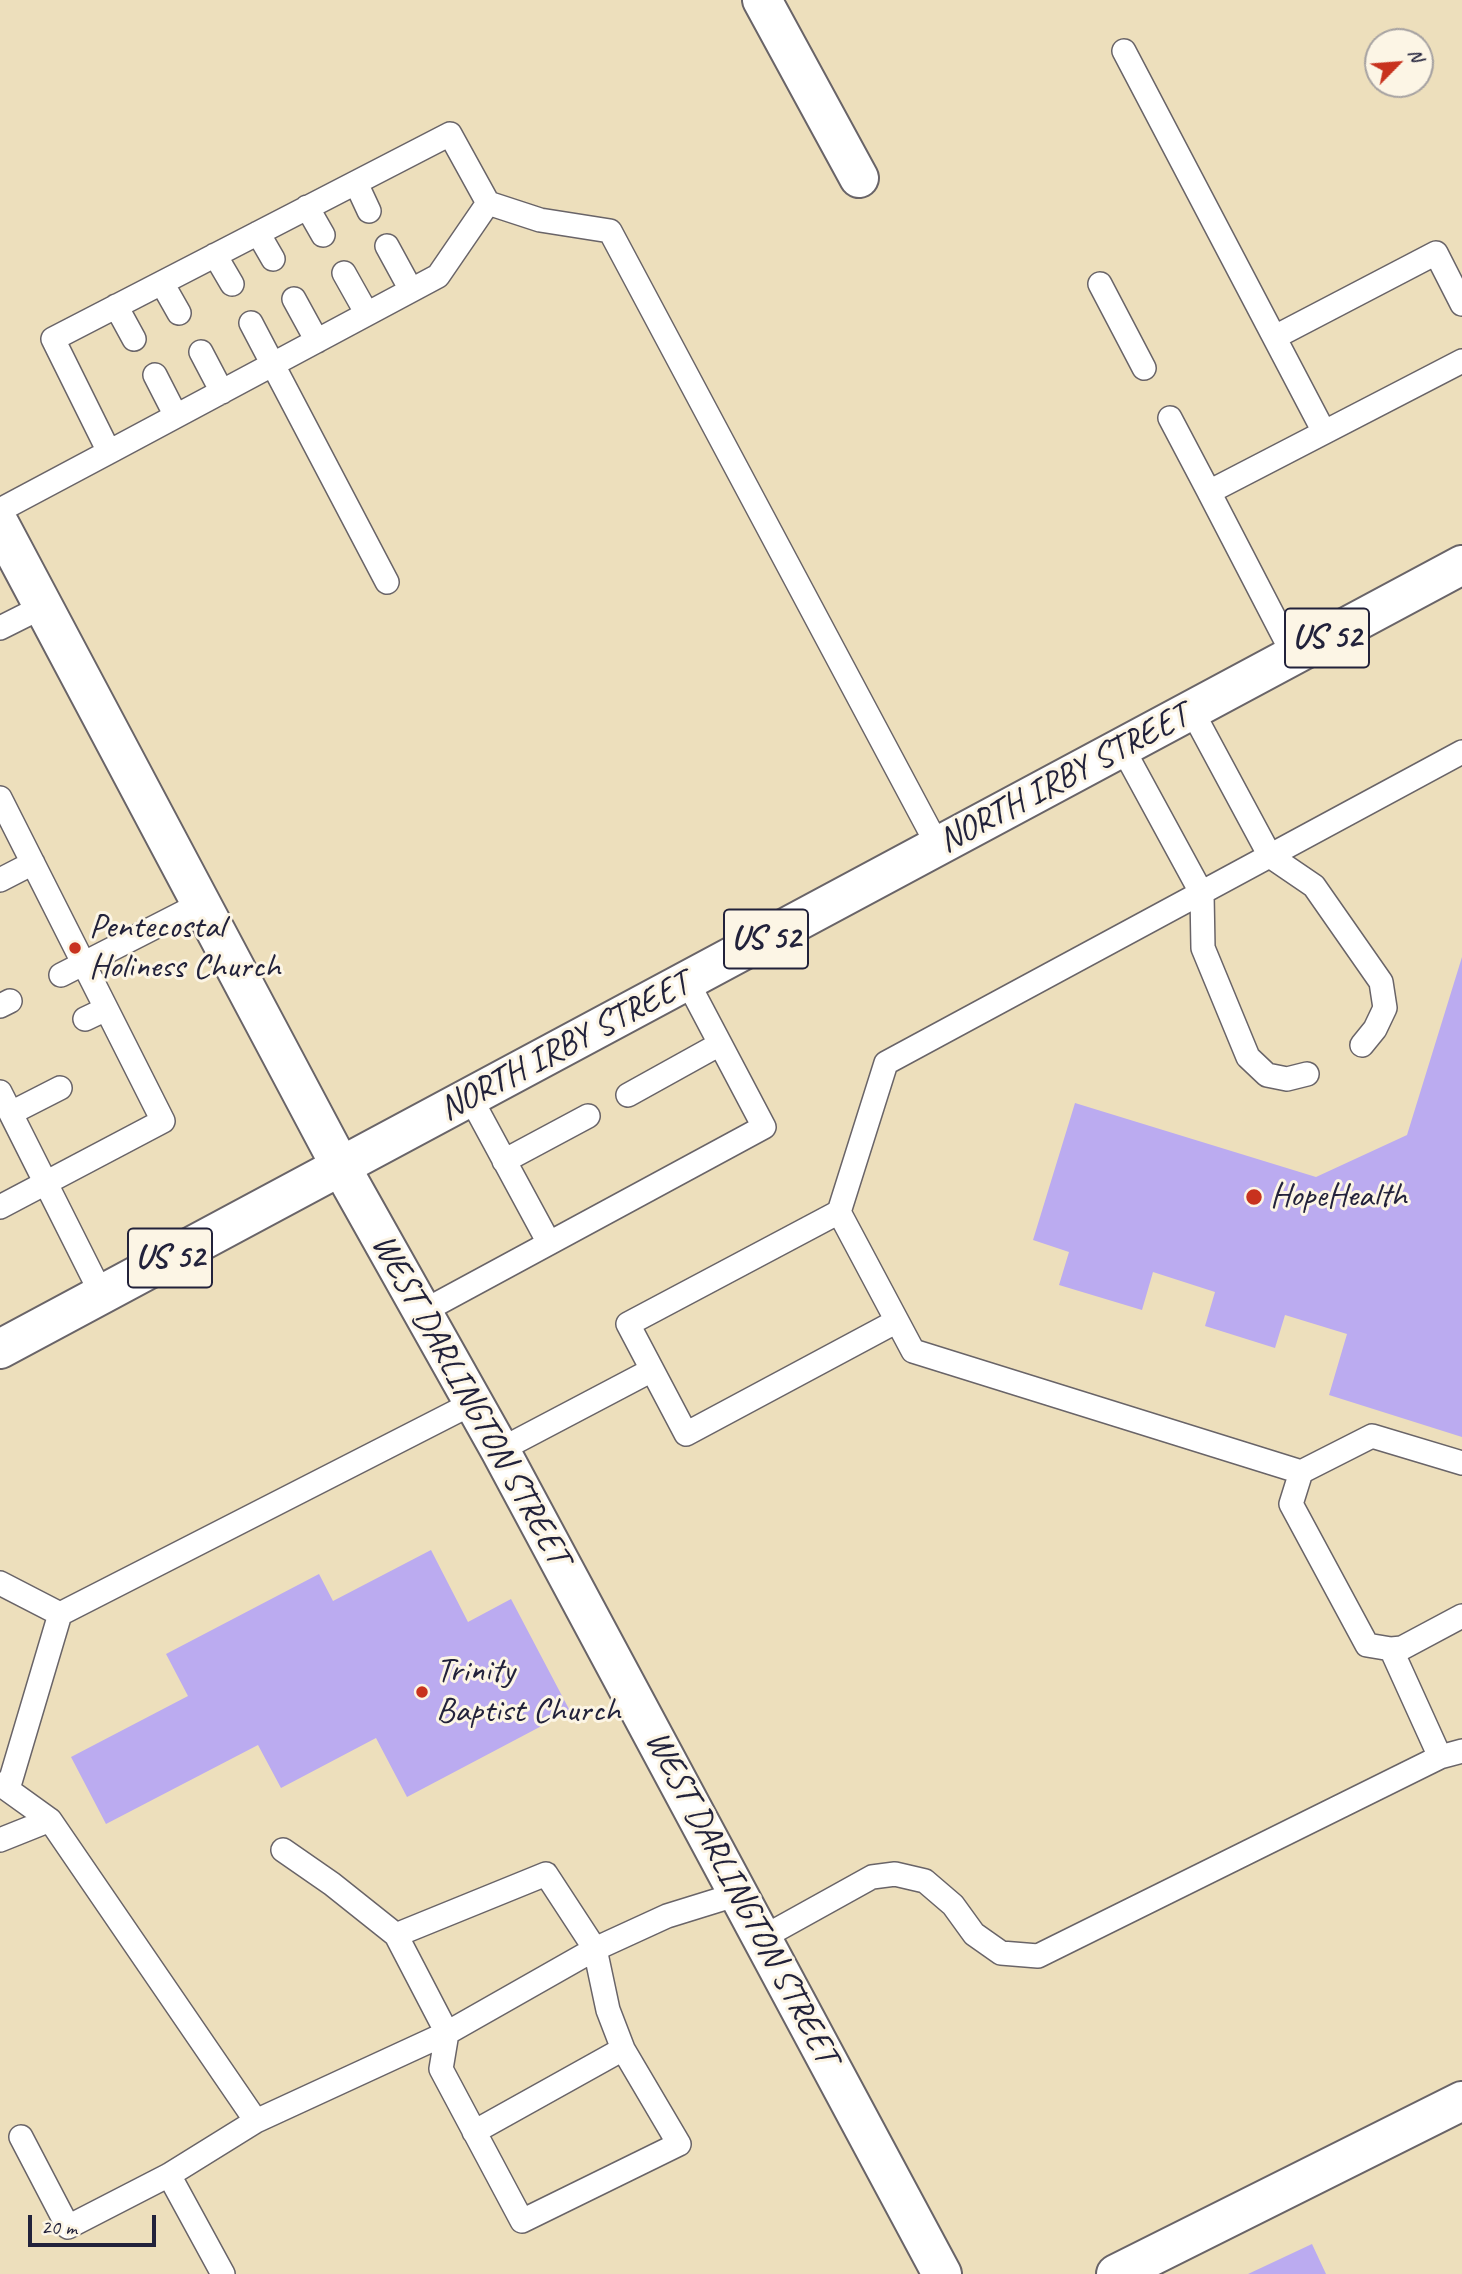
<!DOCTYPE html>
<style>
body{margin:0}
#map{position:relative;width:1462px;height:2274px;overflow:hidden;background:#eddfbc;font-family:Caveat,sans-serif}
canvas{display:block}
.north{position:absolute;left:1364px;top:28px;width:70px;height:70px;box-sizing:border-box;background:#fcf5e5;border:2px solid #a5a1a1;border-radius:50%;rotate:65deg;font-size:19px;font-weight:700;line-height:28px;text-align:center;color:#22223b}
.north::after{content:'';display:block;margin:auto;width:24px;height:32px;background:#c8321e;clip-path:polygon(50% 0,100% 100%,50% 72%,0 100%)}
.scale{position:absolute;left:28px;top:2215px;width:128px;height:32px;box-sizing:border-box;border:4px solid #22223b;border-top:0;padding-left:9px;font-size:21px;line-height:24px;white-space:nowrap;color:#22223b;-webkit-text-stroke:5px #fcf5e5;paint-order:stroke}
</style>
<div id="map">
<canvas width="1462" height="2274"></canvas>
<div class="north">N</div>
<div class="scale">20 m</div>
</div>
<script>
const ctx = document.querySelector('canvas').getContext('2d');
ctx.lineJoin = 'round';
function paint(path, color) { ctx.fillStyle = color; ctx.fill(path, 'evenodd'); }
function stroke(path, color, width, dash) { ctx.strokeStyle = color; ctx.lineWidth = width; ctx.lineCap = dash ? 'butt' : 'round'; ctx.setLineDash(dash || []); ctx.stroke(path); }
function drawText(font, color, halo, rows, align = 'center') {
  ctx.font = font + ' Caveat,sans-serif'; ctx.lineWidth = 6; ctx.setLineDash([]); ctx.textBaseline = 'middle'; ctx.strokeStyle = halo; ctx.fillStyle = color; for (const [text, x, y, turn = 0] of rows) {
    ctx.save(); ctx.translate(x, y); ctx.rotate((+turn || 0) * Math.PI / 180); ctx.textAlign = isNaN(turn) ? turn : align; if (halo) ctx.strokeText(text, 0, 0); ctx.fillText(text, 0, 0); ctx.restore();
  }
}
paint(new Path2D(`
 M1462,957V1437L1329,1395L1347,1334L1285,1315L1275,1348L1205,1326L1215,1292L1153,1272L1142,1310L1059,1285L1069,1252L1033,1240L1075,1103L1316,1177L1407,1135Z
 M431,1550L468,1622L511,1599L570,1711L407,1797L376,1738L281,1788L258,1745L106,1824L71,1757L188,1696L166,1654L319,1574L333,1601Z
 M1312,2244L1326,2274H1248Z`), '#bbabf0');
const lane = new Path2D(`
 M1124,51L1324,432
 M356,183L369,211
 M307,207L323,235
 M258,233L273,259
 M387,246L411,290
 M215,255L232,284
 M344,273L367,314
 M162,283L179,313
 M1100,284L1144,368
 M294,299L317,341
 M116,306L134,339
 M251,323L387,582
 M1275,337L1436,253L1462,304
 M201,352L222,392
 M155,375L176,416
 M1170,418L1209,492
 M109,452L438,276L488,203
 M0,510L109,452L53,339L450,134L488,203L540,220L610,231L938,846
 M0,628L44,606
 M1294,656L1209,492L1462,361
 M1192,711L1270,856L1314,886L1381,982L1385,1008L1375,1029L1362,1045
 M1122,747L1202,894L1203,948L1248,1057L1267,1075L1287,1079L1307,1074
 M1462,752L886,1063L839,1212L913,1351L1301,1472L1372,1436L1462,1463
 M0,798L163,1121L0,1207
 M0,880L33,863
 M61,975L200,904
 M0,1006L10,1001
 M85,1019L106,1009
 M0,1092L102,1295
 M628,1095L720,1044
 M470,1097L549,1243
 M11,1113L60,1088
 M504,1161L588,1116
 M839,1212L628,1324L686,1434L897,1321
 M422,1312L764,1127L687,981
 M500,1450L652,1370
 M1301,1472L1291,1504L1367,1645L1391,1649L1402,1648L1462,1616
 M0,1583L60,1614L473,1403
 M1391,1649L1440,1757
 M0,1784L50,1820L0,1840
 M8,1789L60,1614
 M50,1820L256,2121L447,2033L595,1949L667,1916L738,1894
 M283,1850L332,1884L396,1935
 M762,1938L872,1877L895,1874L925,1881L953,1905L974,1934L1001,1953L1038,1956L1440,1757L1462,1751
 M474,2132L623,2049L679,2144L522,2221L441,2069L447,2033L396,1935L546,1874L595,1949L608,2010L623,2049
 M21,2137L68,2227L169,2175L256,2121
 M169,2175L223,2274`);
const street = new Path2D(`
 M762,0L859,178`);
const secondary = new Path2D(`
 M0,525L341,1167L500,1450L942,2274
 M1116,2274L1462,2101`);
const primary = new Path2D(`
 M0,1349L1462,565`);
stroke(lane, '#696468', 26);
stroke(street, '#696468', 42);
stroke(secondary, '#696468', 42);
stroke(primary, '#696468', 42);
stroke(lane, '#fff', 23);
stroke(street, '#fff', 38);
stroke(secondary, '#fff', 38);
stroke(primary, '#fff', 38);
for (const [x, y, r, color] of [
 [75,948,7,"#c8321e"],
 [1254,1197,9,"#c8321e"],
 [422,1692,7,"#c8321e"]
]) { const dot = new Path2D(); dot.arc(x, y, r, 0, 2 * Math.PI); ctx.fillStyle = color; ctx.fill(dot); stroke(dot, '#fcf5e5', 2.5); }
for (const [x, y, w] of [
 [1327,638,84],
 [766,939,84],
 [170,1258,84]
]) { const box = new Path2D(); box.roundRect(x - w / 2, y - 29.5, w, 59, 5); ctx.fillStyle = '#fcf5e5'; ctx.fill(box); stroke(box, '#22223b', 2); }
drawText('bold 33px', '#22223b', null, [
 ["US 52",1327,638],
 ["US 52",766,939],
 ["US 52",170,1258]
]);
drawText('35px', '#22223b', '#fcf5e5', [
 ["NORTH IRBY STREET",1064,779,-28],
 ["NORTH IRBY STREET",565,1047,-28],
 ["WEST DARLINGTON STREET",470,1400,61],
 ["WEST DARLINGTON STREET",741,1898,62]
]);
drawText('35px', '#22223b', '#fcf5e5', [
 ["Pentecostal",89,928],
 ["Holiness Church",89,968],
 ["HopeHealth",1270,1197],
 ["Trinity",436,1672],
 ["Baptist Church",436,1712]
], 'left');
</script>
